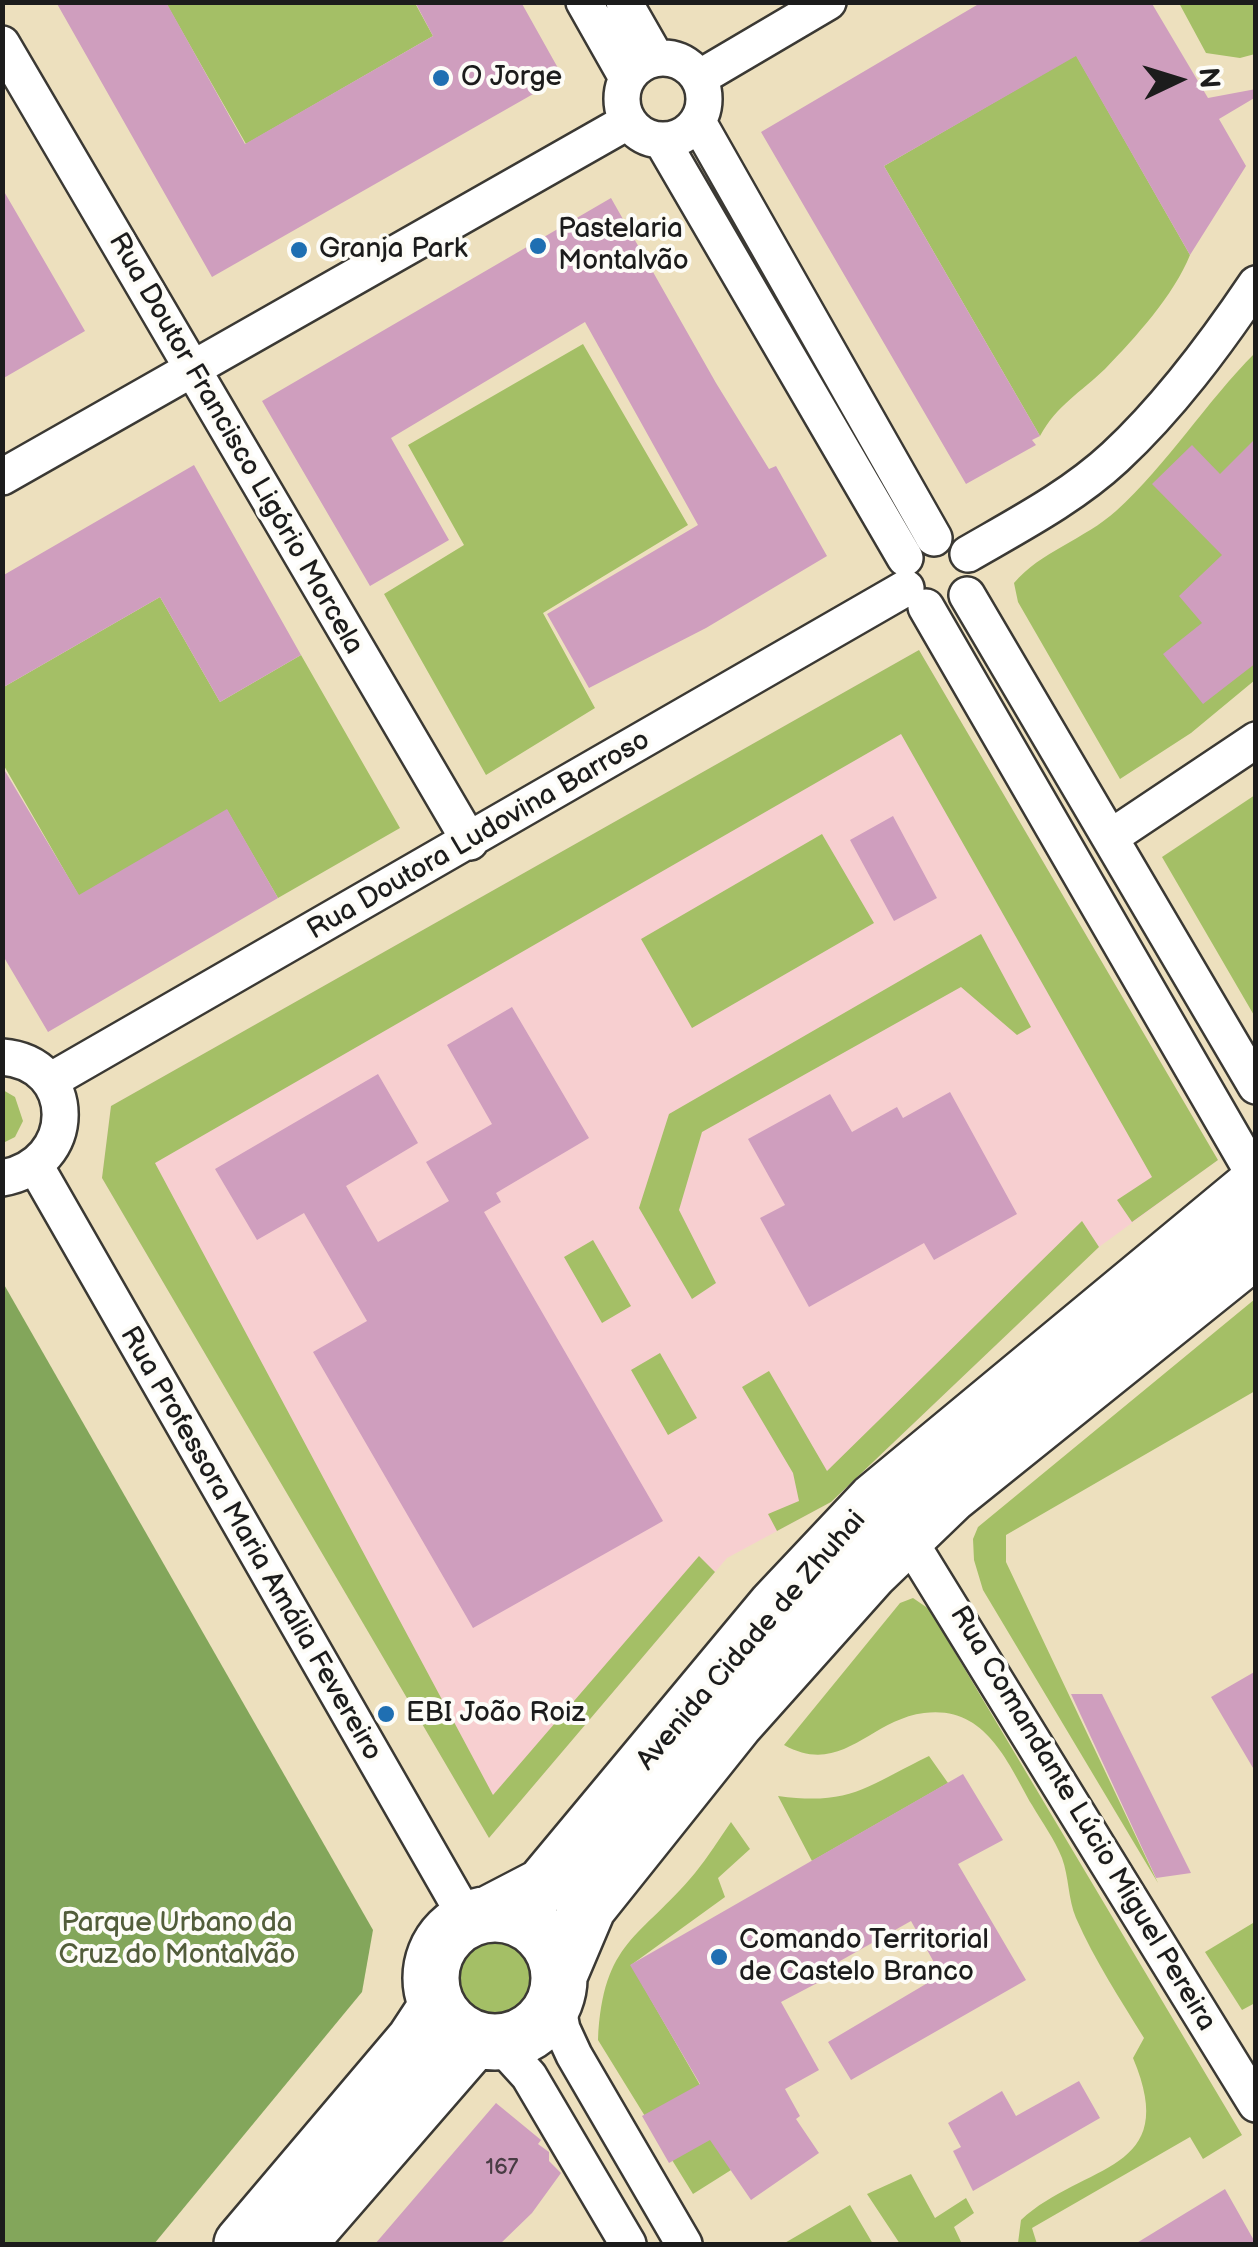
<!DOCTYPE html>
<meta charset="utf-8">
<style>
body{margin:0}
#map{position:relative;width:1258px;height:2247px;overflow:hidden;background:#ede0be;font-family:"Balsamiq Sans",sans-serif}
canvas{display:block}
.frame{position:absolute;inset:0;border:5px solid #1c1c1c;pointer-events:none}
.north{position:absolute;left:1128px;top:30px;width:100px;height:100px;-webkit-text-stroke:8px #fdfcf7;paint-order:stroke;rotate:86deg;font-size:28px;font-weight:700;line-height:40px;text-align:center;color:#1c1c1c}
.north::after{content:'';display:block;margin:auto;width:35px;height:45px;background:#1c1c1c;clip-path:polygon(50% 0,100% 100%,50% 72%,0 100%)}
</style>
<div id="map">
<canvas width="1258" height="2247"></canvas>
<div class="frame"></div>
<div class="north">N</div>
</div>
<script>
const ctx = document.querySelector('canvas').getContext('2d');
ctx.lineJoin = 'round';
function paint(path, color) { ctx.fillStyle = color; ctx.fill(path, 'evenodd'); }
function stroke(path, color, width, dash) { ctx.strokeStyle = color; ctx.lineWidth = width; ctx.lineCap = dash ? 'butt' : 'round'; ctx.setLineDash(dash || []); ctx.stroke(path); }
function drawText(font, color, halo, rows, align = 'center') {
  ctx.font = font + ' "Balsamiq Sans",sans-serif'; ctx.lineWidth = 8; ctx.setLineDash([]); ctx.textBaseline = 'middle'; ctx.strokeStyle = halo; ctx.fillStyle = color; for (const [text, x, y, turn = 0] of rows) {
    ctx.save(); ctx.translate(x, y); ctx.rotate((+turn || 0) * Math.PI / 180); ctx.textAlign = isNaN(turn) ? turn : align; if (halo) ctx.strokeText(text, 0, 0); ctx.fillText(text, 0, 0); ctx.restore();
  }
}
paint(new Path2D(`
 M919,650L1218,1160L1099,1247L831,1502L727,1558L489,1838L102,1178L111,1106Z`), '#f7cfd0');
paint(new Path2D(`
 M166,3H415L433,36L246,144Z
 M1179,3H1255V54L1240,58L1206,53Z
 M1076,55L1190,255C1174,295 1135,338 1105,369C1080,393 1057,405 1040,436L884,166Z
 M583,344L688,525L543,613L595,708L486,775L384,594L464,545L408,445Z
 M1255,353V680L1191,733L1120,779L1018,602L1014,583C1040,552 1085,539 1116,511C1167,465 1206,402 1255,353Z
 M160,597L220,702L301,655L400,828L278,898L227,810L79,896L3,764L2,688Z
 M919,650L1218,1160L1132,1222L1117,1200L1152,1177L901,734L155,1163L493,1795L699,1556L715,1572L489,1838L102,1178L111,1106Z
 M1255,795V1017L1162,857Z
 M822,834L874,923L692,1028L641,939Z
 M981,934L1031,1027L1017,1035L961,987L702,1132L679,1210L716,1283L692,1299L639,1208L669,1114Z
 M3,1090L15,1097L23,1121L15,1137L3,1143Z
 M1082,1221L1099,1247L831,1502L777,1531L768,1514L799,1501L793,1473L742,1387L769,1371L827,1471Z
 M593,1240L631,1306L602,1323L564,1257Z
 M1255,1299V1391L1006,1535V1562L1158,1883L983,1590L974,1560L973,1539L978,1527Z
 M660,1353L697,1418L668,1435L631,1370Z
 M913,1598L929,1609L1242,2135L1203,2159L1190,2137L1032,2228L1037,2244L1018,2243L1021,2220C1084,2162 1182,2174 1133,2058L1144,2038C1120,1999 1095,1961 1076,1918C1068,1899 1069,1877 1062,1858C1055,1840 1042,1822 1032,1805C1007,1761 985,1705 924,1713C869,1720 842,1777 784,1745L900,1603Z
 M929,1756L948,1783L812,1861L778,1796C851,1806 867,1786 929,1756Z
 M731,1822L750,1849L718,1878L725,1897L631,1965L739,2153V2165L693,2194L598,2040C603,1940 640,1939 695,1873C708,1857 719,1839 731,1822Z
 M1253,1923L1255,2003L1242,2010L1205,1952Z
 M454 1976a44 44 0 1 1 88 0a44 44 0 1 1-88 0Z
 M911,2174L935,2218L966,2198L974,2213L954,2227L962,2244H900L867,2194Z
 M850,2205L873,2244H783Z`), '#a4bf66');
paint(new Path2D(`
 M2,1281L373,1930L362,1992L154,2244H3Z`), '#83a65b');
paint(new Path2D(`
 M56,2H166L245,144L433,36L415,2H521L563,77L212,277Z
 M982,2H1151L1208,98L1256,89V97L1219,119L1246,166L1190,255L1076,56L884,166L1040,436L1032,440L1036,445L966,484L761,132Z
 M2,188L85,331L2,379Z
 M611,198L716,383L769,469L776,466L827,556L706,628L589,688L547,614L698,525L585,322L391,438L449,540L370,586L262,401Z
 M1256,438V663L1203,704L1163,654L1202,623L1179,596L1222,555L1152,484L1192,445L1220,474Z
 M194,465L301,655L220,702L160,597L2,688V576Z
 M2,766L79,895L227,809L278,898L48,1032L2,954Z
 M893,816L937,898L894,921L850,840Z
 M512,1007L589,1138L496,1193L501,1202L484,1212L663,1521L473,1628L313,1352L367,1321L304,1213L257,1240L215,1169L378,1074L418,1143L346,1186L378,1242L449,1201L426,1162L492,1124L447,1045Z
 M950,1092L1017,1214L934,1260L924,1243L809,1307L760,1218L785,1205L748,1139L830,1094L852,1132L897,1107L903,1118Z
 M1256,1671V1773L1211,1697Z
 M1071,1694H1102L1191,1873L1156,1878Z
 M963,1774L1003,1840L958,1864L1026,1980L851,2080L828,2042L941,1975L911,1921L817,1974L821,1981L781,2002L819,2070L785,2089L800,2116L796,2119L819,2153L751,2200L710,2140L669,2163L642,2116L700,2084L630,1965Z
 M1079,2081L1100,2118L973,2191L953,2151L961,2147L948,2123L1002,2091L1016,2116Z
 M496,2103L541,2140L538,2144L549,2152V2161L561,2173L532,2213L500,2244H375Z
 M1225,2189L1256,2244H1135Z`), '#cf9ebe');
const minor = new Path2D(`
 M584,2L627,78
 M624,2L656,58
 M2,44L470,842
 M622 99a41 41 0 1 1 82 0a41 41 0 1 1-82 0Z
 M699,78L828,2
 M698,122L934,538
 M662,141L905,558
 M2,477L627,122
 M968,554C1018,525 1072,497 1115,457C1169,407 1215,345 1256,284
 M967,595L1256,1086
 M926,607L1256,1178
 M1111,837L1256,740
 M2,1057C80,1063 79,1165 2,1178
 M50,1081L906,588
 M36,1167L467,1919
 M907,1537L1256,2104
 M556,1999L562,2029L574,2055L684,2244
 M499,2043L529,2076L628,2244`);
const primary = new Path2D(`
 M491,1913L543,1886L776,1606L875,1501L1256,1185
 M431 1978a64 64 0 1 1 128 0a64 64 0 1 1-128 0Z
 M560,1973L588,1907L735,1723L870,1572L951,1494L1256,1249
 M242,2244L414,2041L437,2006
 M297,2244L474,2040`);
stroke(minor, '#3b3934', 40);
stroke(primary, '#3b3934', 60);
stroke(minor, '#fff', 35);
stroke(primary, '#fff', 55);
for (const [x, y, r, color] of [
 [441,78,10,"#1f6fb2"],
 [538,246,10,"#1f6fb2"],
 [299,250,10,"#1f6fb2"],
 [386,1714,10,"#1f6fb2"],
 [719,1957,10,"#1f6fb2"]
]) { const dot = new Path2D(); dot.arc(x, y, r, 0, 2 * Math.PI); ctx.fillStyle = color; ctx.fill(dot); stroke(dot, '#fdfcf7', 4); }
drawText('22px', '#493c44', null, [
 ["167",502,2168]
]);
drawText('28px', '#1c1c1c', '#fdfcf7', [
 ["O Jorge",461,78],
 ["Pastelaria",558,230],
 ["Montalvão",558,262],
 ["Granja Park",319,250],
 ["EBI João Roiz",406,1714],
 ["Comando Territorial",739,1941],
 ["de Castelo Branco",739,1973]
], 'left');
drawText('28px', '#1c1c1c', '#fdfcf7', [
 ["Rua Doutor Francisco Ligório Morcela",235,444,60],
 ["Rua Doutora Ludovina Barroso",479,836,-30],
 ["Rua Professora Maria Amália Fevereiro",250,1544,60],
 ["Avenida Cidade de Zhuhai",752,1641,-49],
 ["Rua Comandante Lúcio Miguel Pereira",1082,1819,59]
]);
drawText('28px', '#525d3a', '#fdfcf7', [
 ["Parque Urbano da",177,1924],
 ["Cruz do Montalvão",177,1956]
]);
</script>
